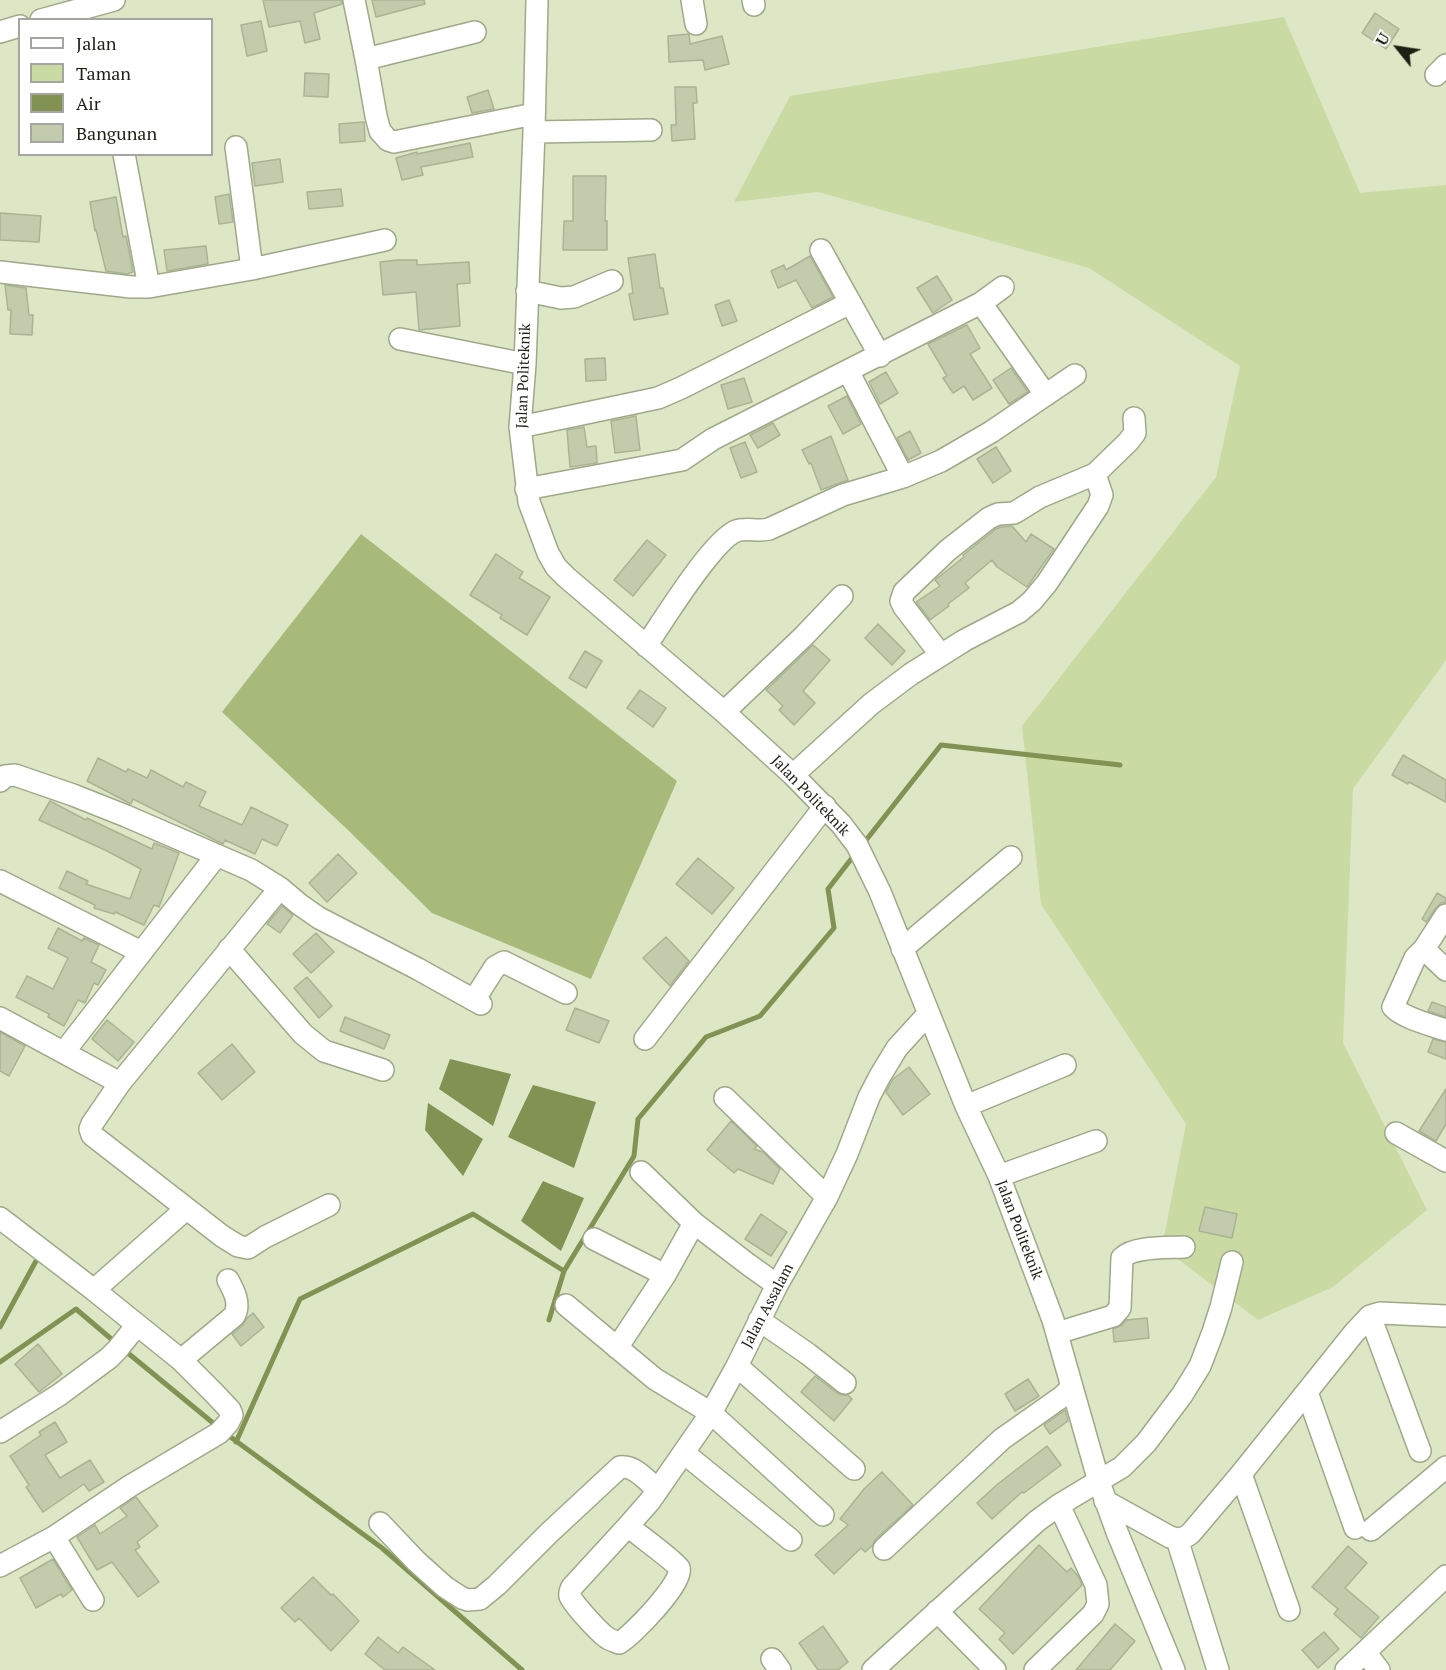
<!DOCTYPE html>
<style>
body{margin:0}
#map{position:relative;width:1446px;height:1670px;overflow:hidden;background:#dde7c5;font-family:"PT Serif",serif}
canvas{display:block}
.legend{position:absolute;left:18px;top:18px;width:195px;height:138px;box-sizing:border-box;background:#fff;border:2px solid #a5a6a1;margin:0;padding:8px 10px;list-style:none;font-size:18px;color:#1d2114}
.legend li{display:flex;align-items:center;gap:12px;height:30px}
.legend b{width:30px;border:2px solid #a5a6a1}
.north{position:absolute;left:1368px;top:18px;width:60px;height:60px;-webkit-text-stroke:4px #fff;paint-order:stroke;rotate:300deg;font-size:16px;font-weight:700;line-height:24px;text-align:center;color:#1d2114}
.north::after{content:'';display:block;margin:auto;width:21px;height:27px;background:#1d2114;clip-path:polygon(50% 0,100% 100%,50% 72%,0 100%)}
</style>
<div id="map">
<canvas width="1446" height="1670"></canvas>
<ul class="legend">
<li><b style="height:8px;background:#fff"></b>Jalan</li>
<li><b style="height:16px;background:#cadaa3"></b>Taman</li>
<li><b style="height:16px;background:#819253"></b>Air</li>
<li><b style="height:16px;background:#c2cbab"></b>Bangunan</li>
</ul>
<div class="north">U</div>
</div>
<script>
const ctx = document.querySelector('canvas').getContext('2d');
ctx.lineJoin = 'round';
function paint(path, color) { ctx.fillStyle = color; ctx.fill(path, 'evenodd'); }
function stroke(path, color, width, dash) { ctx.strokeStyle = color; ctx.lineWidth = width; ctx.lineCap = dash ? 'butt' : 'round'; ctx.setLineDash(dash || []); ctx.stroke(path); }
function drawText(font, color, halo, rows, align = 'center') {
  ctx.font = font + ' "PT Serif",serif'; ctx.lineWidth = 5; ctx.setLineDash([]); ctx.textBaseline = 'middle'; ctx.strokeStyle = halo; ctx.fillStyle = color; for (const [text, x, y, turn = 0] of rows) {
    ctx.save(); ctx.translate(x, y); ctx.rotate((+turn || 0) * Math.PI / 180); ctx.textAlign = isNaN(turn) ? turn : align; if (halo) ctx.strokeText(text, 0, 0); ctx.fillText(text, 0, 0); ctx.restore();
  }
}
paint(new Path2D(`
 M1284,17L1360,193L1446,185V660L1353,789L1343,1043L1427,1210L1333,1287L1258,1320L1162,1247L1186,1124L1041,904L1022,726L1216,477L1240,366L1089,268L818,192L734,202L790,96Z`), '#cadaa3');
paint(new Path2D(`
 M361,534L677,781L591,979L432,913L349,831L222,712Z`), '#a8ba7a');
paint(new Path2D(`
 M450,1059L511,1074L493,1126L439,1089Z
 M533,1085L596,1102L574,1168L508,1137Z
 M428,1103L483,1139L463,1176L425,1130Z
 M543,1181L584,1198L561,1251L521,1221Z`), '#819253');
stroke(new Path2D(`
 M863,844L941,745L1120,765
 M549,1320L564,1271L634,1156L638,1119L706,1037L760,1016L834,928L828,889L855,854
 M0,1327L36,1261
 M123,1349L218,1427
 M0,1362L76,1309L116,1343
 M225,1433L382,1548L522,1670
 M236,1442L300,1299L473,1214L564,1271`), '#819253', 5);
const building = new Path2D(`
 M263,0H342V4L314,13L320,39L305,43L300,21L269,27Z
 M372,0H424L425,4L376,17Z
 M1375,13L1399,29L1386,49L1362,33Z
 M261,21L267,51L247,56L241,25Z
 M689,34L690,44L722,36L729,64L705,70L703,60L669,62L668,36Z
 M305,73L329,74L328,97L304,96Z
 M675,87H696L697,103H693L695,139L672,141L671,125H676Z
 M488,90L494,109L472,113L467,97Z
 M364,122L365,141L340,143L339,124Z
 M470,143L473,157L421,167L423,175L402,180L396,158L417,152V154Z
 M280,159L283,182L255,186L252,163Z
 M573,176H606L605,221H607V250H563L564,221H573Z
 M341,189L343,206L309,209L307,192Z
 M229,194L233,222L219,224L215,197Z
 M116,197L123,237L126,236L133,272L127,274L106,271L96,230L95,231L90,202Z
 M0,213L41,216L39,242L0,240Z
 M206,246L208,264L167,271L164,250Z
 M655,254L660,288H663L668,314L634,320L629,294L633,293L628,258Z
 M810,256L833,297L812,308L796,280L778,288L771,271L784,265L786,270Z
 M397,260H417V265L469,262L470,283L457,284L460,326L419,330L416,292L383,295L380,262Z
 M937,276L952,300L933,313L917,288Z
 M5,285L26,288L29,315H33L32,335L10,334L11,310H8Z
 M729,300L737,321L722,326L715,305Z
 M967,325L980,348L970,354L992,388L973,400L964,386L953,393L943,378L947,376L928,344Z
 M605,358L606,380L586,381L585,359Z
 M1011,368L1028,392L1009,404L993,380Z
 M886,372L898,393L880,404L869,382Z
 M744,378L752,402L728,409L721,385Z
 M847,396L861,424L843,434L828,406Z
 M636,416L640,450L615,453L611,421Z
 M773,423L780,435L758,448L750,435Z
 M584,427L587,447L596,446L597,463L570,467L567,430Z
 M910,431L921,453L908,460L897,438Z
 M831,436L848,480L821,490L811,463L809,464L802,450Z
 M745,442L757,472L741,478L730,448Z
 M996,447L1011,471L993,483L977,459Z
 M1012,526L1026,542L1031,534L1054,549L1027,587L997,567L992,560L965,583L969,588L948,604L949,606L930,620L916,602L940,586L935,580L964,557L963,555L996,529L1001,527Z
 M647,540L666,555L633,596L614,580Z
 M496,554L523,572L519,578L550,597L527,635L500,618L502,615L470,595Z
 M878,624L905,651L892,665L865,638Z
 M813,645L830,660L803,691L815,703L794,725L779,710L783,706L766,690Z
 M585,651L602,661L586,688L569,678Z
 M640,690L666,708L653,727L627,708Z
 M1403,755L1446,780V802L1409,782L1408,784L1392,775Z
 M98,758L126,772L128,769L147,778L151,770L183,787L186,782L206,792L199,806L242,825L251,807L288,825L277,846L262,839L255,854L225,840L223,844L133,799L131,804L87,781Z
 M50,801L86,820L87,818L152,849L154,843L179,853L159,907L154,905L144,925L115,912L114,914L94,908L95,905L59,888L67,871L88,881L86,884L130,899L141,869L105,850L39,820Z
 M338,854L357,873L327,902L309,883Z
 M698,858L734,888L712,914L676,884Z
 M1437,893L1446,898V902L1441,903L1436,908L1426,922L1422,919Z
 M282,906L293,915L280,933L267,924Z
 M58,928L82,941L84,938L99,945L91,962L106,970L98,985L94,983L85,1003L78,1000L64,1026L48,1017L49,1014L16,997L27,976L53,989L68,958L48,948Z
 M316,933L334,952L311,973L293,954Z
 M666,937L689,961L670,986L643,958Z
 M307,977L332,1006L319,1018L294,988Z
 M1432,1002L1446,1007V1017L1428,1011Z
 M575,1008L609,1021L599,1043L566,1030Z
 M345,1017L390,1035L384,1049L340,1031Z
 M107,1020L134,1042L118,1061L92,1039Z
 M0,1032L25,1046L9,1076L0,1071Z
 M1433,1039L1446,1042V1059L1428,1052Z
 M232,1044L255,1072L222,1100L198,1073Z
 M909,1067L930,1094L903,1115L886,1092L893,1079Z
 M1446,1089V1124L1436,1141L1419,1131Z
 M731,1121L757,1146L754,1149L763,1152L780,1169L773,1184L738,1169L734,1173L707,1150Z
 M1205,1207L1237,1214L1232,1238L1199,1231Z
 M761,1214L787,1232L771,1256L745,1239Z
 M253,1313L264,1327L241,1346L232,1334L242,1326L247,1318Z
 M1147,1318L1149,1338L1114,1342L1113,1329L1122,1325L1126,1320Z
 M38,1344L62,1374L39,1392L15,1364Z
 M815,1376L837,1393L843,1395H848L852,1399L834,1421L801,1392Z
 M1028,1379L1039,1396L1015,1411L1005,1394Z
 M1065,1410L1068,1421L1050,1434L1044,1425Z
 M55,1422L67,1442L45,1455L60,1478L90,1460L104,1482L89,1491L84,1484L43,1512L26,1487L29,1485L10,1456L41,1435L39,1432Z
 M1047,1446L1061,1465L1024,1493L1022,1492L992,1519L977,1503L999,1483Z
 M882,1472L913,1505L875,1540L872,1546L865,1552L861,1548L834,1574L815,1555L848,1525L840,1519L864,1489Z
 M136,1497L158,1526L137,1542L140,1547L135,1550L159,1582L138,1597L112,1562L97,1570L77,1537L95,1525L100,1534L127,1516L120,1508Z
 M1039,1545L1067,1572L1071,1568L1078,1576L1082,1585L1013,1654L999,1639L1005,1633L979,1609Z
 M1348,1546L1367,1563L1345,1588L1379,1617L1361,1638L1334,1614L1338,1609L1312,1587Z
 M53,1559L72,1590L63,1597L61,1594L36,1608L20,1578Z
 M313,1577L331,1595L333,1594L359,1621L331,1651L299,1618L295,1622L281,1608Z
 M1115,1624L1135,1641L1110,1670H1076Z
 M823,1626L848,1662L838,1670H818L799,1643Z
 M1324,1632L1339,1649L1318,1668L1302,1650Z
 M378,1637L398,1653L403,1647L435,1670H385L365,1654Z`);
paint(building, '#c2cbab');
stroke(building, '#aab393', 1.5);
const minor = new Path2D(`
 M354,0L366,59L376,116L380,131L388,140L394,142L534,114
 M537,0L534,132L525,364L520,427L529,502L548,553L556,567L566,577L724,712L793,775L841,824L857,845L880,892L966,1106L999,1176L1053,1320L1099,1482L1117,1532L1174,1670
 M692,0L696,24
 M753,0L754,5
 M41,20L114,0
 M0,32L20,26
 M366,59L475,32
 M1436,75L1446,65
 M534,132L651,130
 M236,147L252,269
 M124,154L149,287
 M821,250L880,356
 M0,272L131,287H149L252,269L385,240
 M527,291L561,298L574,297L612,281
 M981,303L1045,394
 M400,339L525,364
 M848,371L903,477
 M520,427L658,398L681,388L850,303
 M526,489L682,460L713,439L981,303L1003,287
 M646,646C663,621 712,541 736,531C746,527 758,532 769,529L843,495L903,477L941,461L991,432L1075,375
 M941,655L904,607L901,601L904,592L948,550L989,518L998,514L1014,513L1040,497L1095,474L1128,442L1135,433L1134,418
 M724,712L804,636L842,596
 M793,775L871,704L911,674L965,640L1019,612L1032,601L1047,583L1098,506L1102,495L1095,474
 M0,781L5,776L15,775L73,795L126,816L251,870L280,888L299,904L319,918L418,969L481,1004
 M0,881L141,952
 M1446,915L1424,949L1446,970
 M229,949L303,1034L324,1051L383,1070
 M902,949L1011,857
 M1424,949L1415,958L1393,1007C1403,1018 1431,1025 1446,1030
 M474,1000L495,967L504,962L566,993
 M0,1018L120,1083L280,888
 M645,1039L825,806
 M64,1052L217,855
 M120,1083L92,1124L90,1129L92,1135L222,1236L238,1246L248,1248L265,1237L329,1205
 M725,1098L827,1197
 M966,1106L1065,1065
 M1396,1133L1446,1161
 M641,1172L694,1223L749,1265L777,1285
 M999,1176L1096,1141
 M0,1218L94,1290L181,1360L215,1394L230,1410L232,1415L228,1423L219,1433L130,1486L54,1537L0,1566
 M594,1239L665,1275
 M94,1290L186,1209
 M566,1305L655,1379L711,1413L823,1515
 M1370,1316L1420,1451
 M759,1320L808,1354L845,1383
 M1057,1333L1113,1316L1120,1308L1122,1258C1134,1246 1167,1248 1184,1247
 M617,1348L665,1275L694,1223
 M181,1360L234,1316C241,1304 234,1291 228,1280
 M737,1366L854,1469
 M1307,1392L1355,1528
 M0,1432L59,1395L109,1358L117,1350L137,1325
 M684,1453L791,1540
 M1241,1474L1289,1610
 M1105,1501L1170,1537C1179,1540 1184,1539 1191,1533L1241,1474L1354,1333L1370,1316L1380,1313L1446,1316
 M380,1523L416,1561L445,1587L462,1598L468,1600L480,1599L497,1585L549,1533L620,1467C635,1465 647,1481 658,1490
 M628,1526C637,1534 675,1561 679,1568C685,1581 631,1637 619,1643C614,1641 610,1640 606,1637C598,1631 573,1604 570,1596C569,1592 570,1591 572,1587L628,1526L650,1501L711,1413L737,1366L777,1285L827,1197L847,1154L869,1097L880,1076L897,1048L928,1014
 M1371,1530L1446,1467
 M54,1537L93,1600
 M1177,1539L1218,1670
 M884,1549L1002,1439L1063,1396L1072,1387
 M937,1611L995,1670
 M1365,1652L1379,1670
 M772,1659L780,1670
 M873,1670L1037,1521L1059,1505L1122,1467L1146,1443L1182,1395L1200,1366L1213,1332L1221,1307L1232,1262
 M1035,1670L1093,1614L1098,1604L1096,1585L1059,1505
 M1346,1670L1446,1576`);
stroke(minor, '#9fa888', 24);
stroke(minor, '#fff', 21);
drawText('15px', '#1d2114', '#fff', [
 ["Jalan Politeknik",524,376,-88],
 ["Jalan Politeknik",810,796,46],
 ["Jalan Politeknik",1019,1230,69],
 ["Jalan Assalam",768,1306,-62]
]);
</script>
